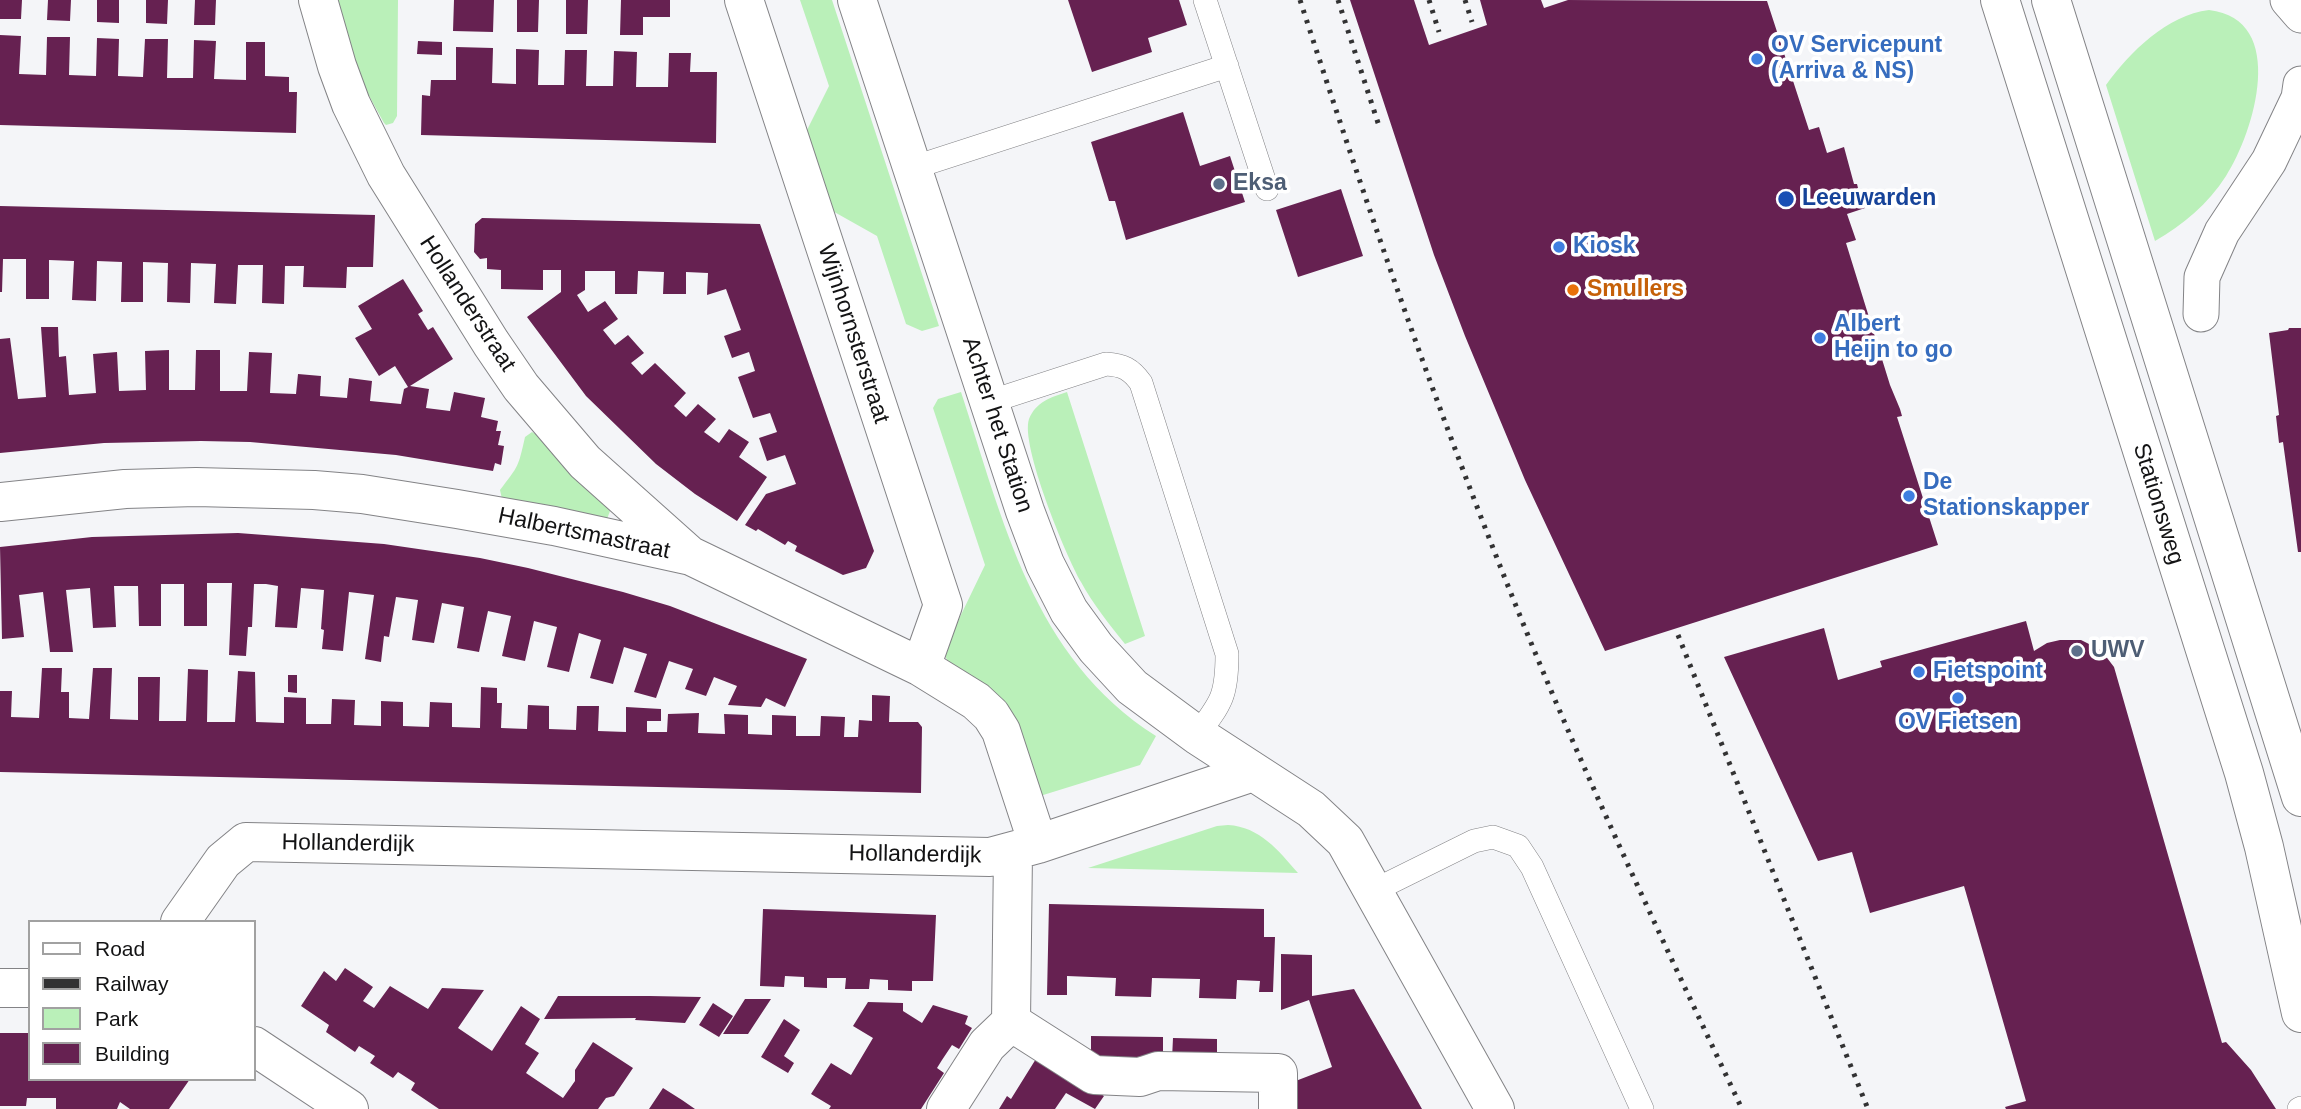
<!DOCTYPE html>
<style>
body{margin:0}
#map{position:relative;width:2301px;height:1109px;overflow:hidden;background:#f4f5f8;font-family:Helvetica,sans-serif}
canvas{display:block}
.legend{position:absolute;left:28px;top:920px;width:228px;height:161px;box-sizing:border-box;background:#fff;border:2px solid #a1a1a1;margin:0;padding:9px 12px;list-style:none;font-size:21px;color:#131314}
.legend li{display:flex;align-items:center;gap:14px;height:35px}
.legend b{width:35px;border:2px solid #a1a1a1}
</style>
<div id="map">
<canvas width="2301" height="1109"></canvas>
<ul class="legend">
<li><b style="height:9px;background:#fff"></b>Road</li>
<li><b style="height:9px;background:#323233"></b>Railway</li>
<li><b style="height:19px;background:#baf0b9"></b>Park</li>
<li><b style="height:19px;background:#662151"></b>Building</li>
</ul>
</div>
<script>
const ctx = document.querySelector('canvas').getContext('2d');
ctx.lineJoin = 'round';
function paint(path, color) { ctx.fillStyle = color; ctx.fill(path, 'evenodd'); }
function stroke(path, color, width, dash) { ctx.strokeStyle = color; ctx.lineWidth = width; ctx.lineCap = dash ? 'butt' : 'round'; ctx.setLineDash(dash || []); ctx.stroke(path); }
function drawText(font, color, halo, rows, align = 'center') {
  ctx.font = font + ' Helvetica,sans-serif'; ctx.lineWidth = 7; ctx.setLineDash([]); ctx.textBaseline = 'middle'; ctx.strokeStyle = halo; ctx.fillStyle = color; for (const [text, x, y, turn = 0] of rows) {
    ctx.save(); ctx.translate(x, y); ctx.rotate((+turn || 0) * Math.PI / 180); ctx.textAlign = isNaN(turn) ? turn : align; if (halo) ctx.strokeText(text, 0, 0); ctx.fillText(text, 0, 0); ctx.restore();
  }
}
paint(new Path2D(`
 M336,0H398L397,116L393,123L386,125L384,123L362,83Z
 M800,0H832L939,326L922,331L906,324L877,236L829,209L805,134L829,86Z
 M2209,10C2289,19 2254,133 2226,176C2208,204 2183,225 2155,241L2106,85C2130,52 2167,15 2209,10Z
 M961,392C1003,520 1033,658 1156,736L1140,765L1040,796L946,658L945,648L985,565L933,408L938,399Z
 M1067,392L1145,636L1125,644C1109,624 1093,604 1081,582C1066,556 1020,445 1029,419C1036,402 1051,397 1067,392Z
 M532,432L537,435L608,507L610,511L607,519L502,499L500,490C519,465 518,468 525,437Z
 M1228,825C1260,827 1278,850 1298,873L1088,868L1217,826Z`), '#baf0b9');
paint(new Path2D(`
 M0,0H22L21,19H0Z
 M48,0H71L70,21L47,20Z
 M97,0H119V23L97,22Z
 M146,0H168L167,24L146,23Z
 M195,0H216L215,25H194Z
 M454,0H494L493,32L453,31Z
 M517,0H539L538,32H517Z
 M566,0H588L587,34H566Z
 M621,0H670V17H643V35H620Z
 M1068,0H1179L1187,25L1148,38L1152,52L1092,72Z
 M1350,0H1414L1429,45L1487,25L1480,0H1541L1544,8L1568,0L1767,1L1809,130L1819,127L1827,153L1844,147L1854,184H1857L1858,188L1856,189L1860,201H1862L1865,208L1847,214L1856,240L1846,243L1890,385L1900,409L1902,416L1897,417L1938,545L1605,651L1525,480L1465,336L1434,255Z
 M0,35L21,36L19,74L46,75L47,37H70L69,75L96,76L97,38L119,39L118,76L143,77L145,39H168L167,78H193L194,40L216,41L214,79L246,80V42H265V76L289,77V92H297L296,133L0,125Z
 M418,41L442,42V55L417,54Z
 M456,47L493,48L492,83L516,84V49L539,50L538,85H564L565,50H587L586,86H613L614,51L637,52L636,87H668L669,53H691L690,72H717L716,143L421,135L422,95L430,96L431,80H456Z
 M1183,112L1200,166L1230,156L1245,202L1126,240L1115,201H1109L1091,142Z
 M1341,189L1363,256L1298,277L1276,210Z
 M0,206L375,215L373,267H347L346,288L303,287L304,266H285L284,304L262,303L263,265H238L236,304L214,303L216,264L191,263L190,303L167,302L168,263L143,262V302H121L122,262L97,261L96,301L72,300L74,261L49,260V299H26V259H3L2,292H0Z
 M482,218L760,224L874,551L866,568L843,575L795,551L797,546L788,541L785,545L758,529L756,531L745,525L766,494L796,484L785,455L767,461L759,438L777,432L770,413L753,418L738,377L755,371L749,352L732,358L724,336L741,330L726,289L707,295L708,273L686,272V294H663L664,272L638,271L637,294H615V271H585V290L577,295L588,312L605,301L618,319L603,330L615,345L628,335L644,353L631,363L642,375L655,363L686,393L674,406L686,417L698,404L716,419L704,432L719,443L729,429L749,442L739,457L767,477L737,521L695,494L656,464L586,396L527,317L561,292V270H543V290L501,289V270L487,269V258L480,259L474,252L475,224Z
 M403,279L423,311L418,314L428,330L433,327L453,359L410,386L429,389L426,408L450,411L454,392L485,398L481,417L498,421L496,431H501L498,445L504,446L501,465L495,463L493,471L396,455L250,442L201,441L104,443L0,453V339L10,338L18,399L46,397L41,327H58L59,357L66,356L69,395L96,393L93,354L117,352L119,391L146,390L145,351L169,350V390H195L196,350H220V391H247L249,352L272,353L270,393L296,394L298,374L321,376L320,396L347,398L349,378L372,381L370,401L401,404L404,389L408,387L395,366L379,376L355,338L372,329L358,306Z
 M2289,328H2301V552H2298L2283,442L2279,443L2276,416L2279,415L2269,333L2288,330Z
 M238,533L384,544L480,558L528,568L623,592L670,606L807,659L785,707L766,698L761,707L728,705L737,686L714,677L706,696L685,689L693,669L669,661L656,698L634,692L647,654L624,647L613,684L590,678L601,640L579,633L569,672L547,667L557,627L534,621L525,661L502,656L511,616L488,611L479,652L457,648L464,607L442,603L434,643L412,640L418,600L396,597L389,637L384,636L381,662L365,659L374,595L349,592L343,651L322,649L324,630L321,629L324,590L301,588L297,628L275,627L278,586L266,584H254L252,627H248L246,656L229,655L232,583H207V626H184V584H161V626H139L138,586H114L116,627L93,628L90,588L66,590L73,652H50L43,592L19,595L24,637L2,639L0,547L92,537Z
 M2026,621L2034,651L2047,643L2060,640H2081L2101,650L2114,667L2222,1043L2226,1042L2251,1070L2276,1109H2006L2005,1107L2026,1101L1964,886L1870,913L1852,852L1818,861L1724,657L1824,628L1838,680L1882,667L1880,661Z
 M42,668H62L61,692H69V718L89,719L93,668H112L110,719L138,720V677H160L159,721H186L188,669L208,670L207,722H235L238,671L255,672L256,722L284,723V697L306,698V724H331L332,699L355,700L354,725L381,726V701L403,702V726L429,727L430,702L452,703V727L480,728L481,687L497,688V703H502L501,728L527,729L528,705L549,706V729L576,730L577,706H599L598,731L626,732V707L661,709V721H647V732H667L668,714L699,713L698,733L725,734L724,714L748,715V734L772,735V715L796,716V736H820L821,716L845,717L844,737H858L859,720L872,721V695L890,696L889,722H918L922,727L921,793L0,772V691H12L11,717L39,718Z
 M288,675H297V693L288,692Z
 M1049,904L1264,909V937H1275L1273,992H1259L1260,981L1237,980L1236,999L1199,998L1200,979L1152,978L1151,997L1115,996L1116,978L1067,976V995H1047Z
 M763,909L936,915L933,981H912V991L888,990V980L870,979L869,989H845L846,978H827V988L804,987V977L785,976L784,987L760,986Z
 M1281,954L1312,955V996L1354,989L1422,1109H1297L1293,1082L1332,1067L1309,1000L1281,1010Z
 M345,968L373,987L363,1001L374,1008L390,986L428,1009L442,988L484,990L458,1028L492,1051L521,1006L540,1019L525,1044L539,1053L526,1073L563,1098L575,1081V1070L593,1042L633,1068L614,1096L606,1098L598,1109H439L411,1090L415,1083L398,1072L393,1078L370,1063L375,1056L359,1046L355,1052L326,1032L329,1025L301,1006L324,971L336,981Z
 M558,996H650L701,997L685,1023L635,1020L636,1018L544,1019Z
 M745,999H771L748,1034H723Z
 M868,1002L903,1003V1011L922,1023L933,1005L968,1016L965,1024L972,1028L959,1049L952,1045L942,1060L937,1068L944,1073L921,1109H829L831,1106L811,1094L831,1063L851,1075L873,1038L853,1026Z
 M713,1003L733,1016L719,1037L699,1025Z
 M784,1019L800,1030L784,1056L794,1063L788,1073L761,1057Z
 M0,1033H30V1079H190L169,1109H130L120,1102L117,1109H56V1098H27L26,1106H0Z
 M1091,1036L1163,1037V1059L1091,1057Z
 M1173,1038L1217,1039V1061L1172,1059Z
 M1039,1054L1104,1096L1095,1109L1066,1093L1055,1109H999L1007,1096L1011,1099Z
 M663,1088L682,1100L695,1109H649Z`), '#662151');
const service = new Path2D(`
 M1205,0L1267,189
 M912,168L1227,66
 M989,402L1106,364C1123,365 1131,369 1141,383L1227,654C1227,695 1222,702 1197,735
 M1373,891L1474,841L1493,837L1518,846L1532,867L1642,1109
 M2299,1109L2301,1108`);
const pedestrian = new Path2D(`
 M2288,0L2301,15
 M2201,314L2202,277L2222,232L2269,161L2299,98L2301,84`);
const minor = new Path2D(`
 M318,0L337,66L351,104L386,175L491,343L521,387L585,462L688,554
 M744,0L943,605L921,667
 M857,0L1025,511L1045,564L1069,611L1096,648L1132,687L1197,735L1311,809L1345,841L1495,1109
 M0,502L125,489L196,487L314,490L362,494L457,509L554,526L691,556L921,667L976,701L991,715L1001,731L1038,844
 M180,922L223,861L246,842L990,857L1038,844L1253,772
 M0,988H30
 M1011,1022L1094,1075L1140,1077L1158,1071L1278,1073V1109
 M254,1046L349,1109
 M946,1109L987,1045L1011,1022L1013,852`);
const secondary = new Path2D(`
 M2000,0L2244,773L2264,847L2301,1013
 M2051,0L2301,797`);
stroke(service, '#838386', 24);
stroke(pedestrian, '#838386', 37);
stroke(minor, '#838386', 40);
stroke(secondary, '#838386', 40);
stroke(service, '#fff', 23);
stroke(pedestrian, '#fff', 35);
stroke(minor, '#fff', 38);
stroke(secondary, '#fff', 38);
stroke(new Path2D(`
 M1300,0C1369,213 1442,425 1527,633C1593,794 1668,952 1742,1109
 M1338,0L1379,126
 M1429,0L1439,32
 M1465,0L1472,22
 M1678,635L1868,1109`), '#323233', 5, [3.5, 7]);
for (const [x, y, r, color] of [
 [1757,59,7,"#3f7fe0"],
 [1219,184,7,"#5c6f8a"],
 [1786,199,9,"#1a4fb4"],
 [1559,247,7,"#3f7fe0"],
 [1573,290,7,"#e8710a"],
 [1820,338,7,"#3f7fe0"],
 [1909,496,7,"#3f7fe0"],
 [2077,651,7,"#5c6f8a"],
 [1919,672,7,"#3f7fe0"],
 [1958,698,7,"#3f7fe0"]
]) { const dot = new Path2D(); dot.arc(x, y, r, 0, 2 * Math.PI); ctx.fillStyle = color; ctx.fill(dot); stroke(dot, '#fff', 2.5); }
drawText('bold 23px', '#366cbe', '#fff', [
 ["OV Servicepunt",1771,46],
 ["(Arriva & NS)",1771,72],
 ["Kiosk",1573,247],
 ["Albert",1834,325],
 ["Heijn to go",1834,351],
 ["De",1923,483],
 ["Stationskapper",1923,509],
 ["Fietspoint",1933,672],
 ["OV Fietsen",1958,723,"center"]
], 'left');
drawText('bold 23px', '#4e5e75', '#fff', [
 ["Eksa",1233,184],
 ["UWV",2091,651]
], 'left');
drawText('bold 23px', '#164399', '#fff', [
 ["Leeuwarden",1802,199]
], 'left');
drawText('bold 23px', '#c56008', '#fff', [
 ["Smullers",1587,290]
], 'left');
drawText('23px', '#131314', '#fff', [
 ["Hollanderstraat",467,304,57],
 ["Wijnhornsterstraat",853,334,72],
 ["Achter het Station",997,425,72],
 ["Stationsweg",2158,504,73],
 ["Halbertsmastraat",584,534,12],
 ["Hollanderdijk",348,844,1],
 ["Hollanderdijk",915,855,1]
]);
</script>
